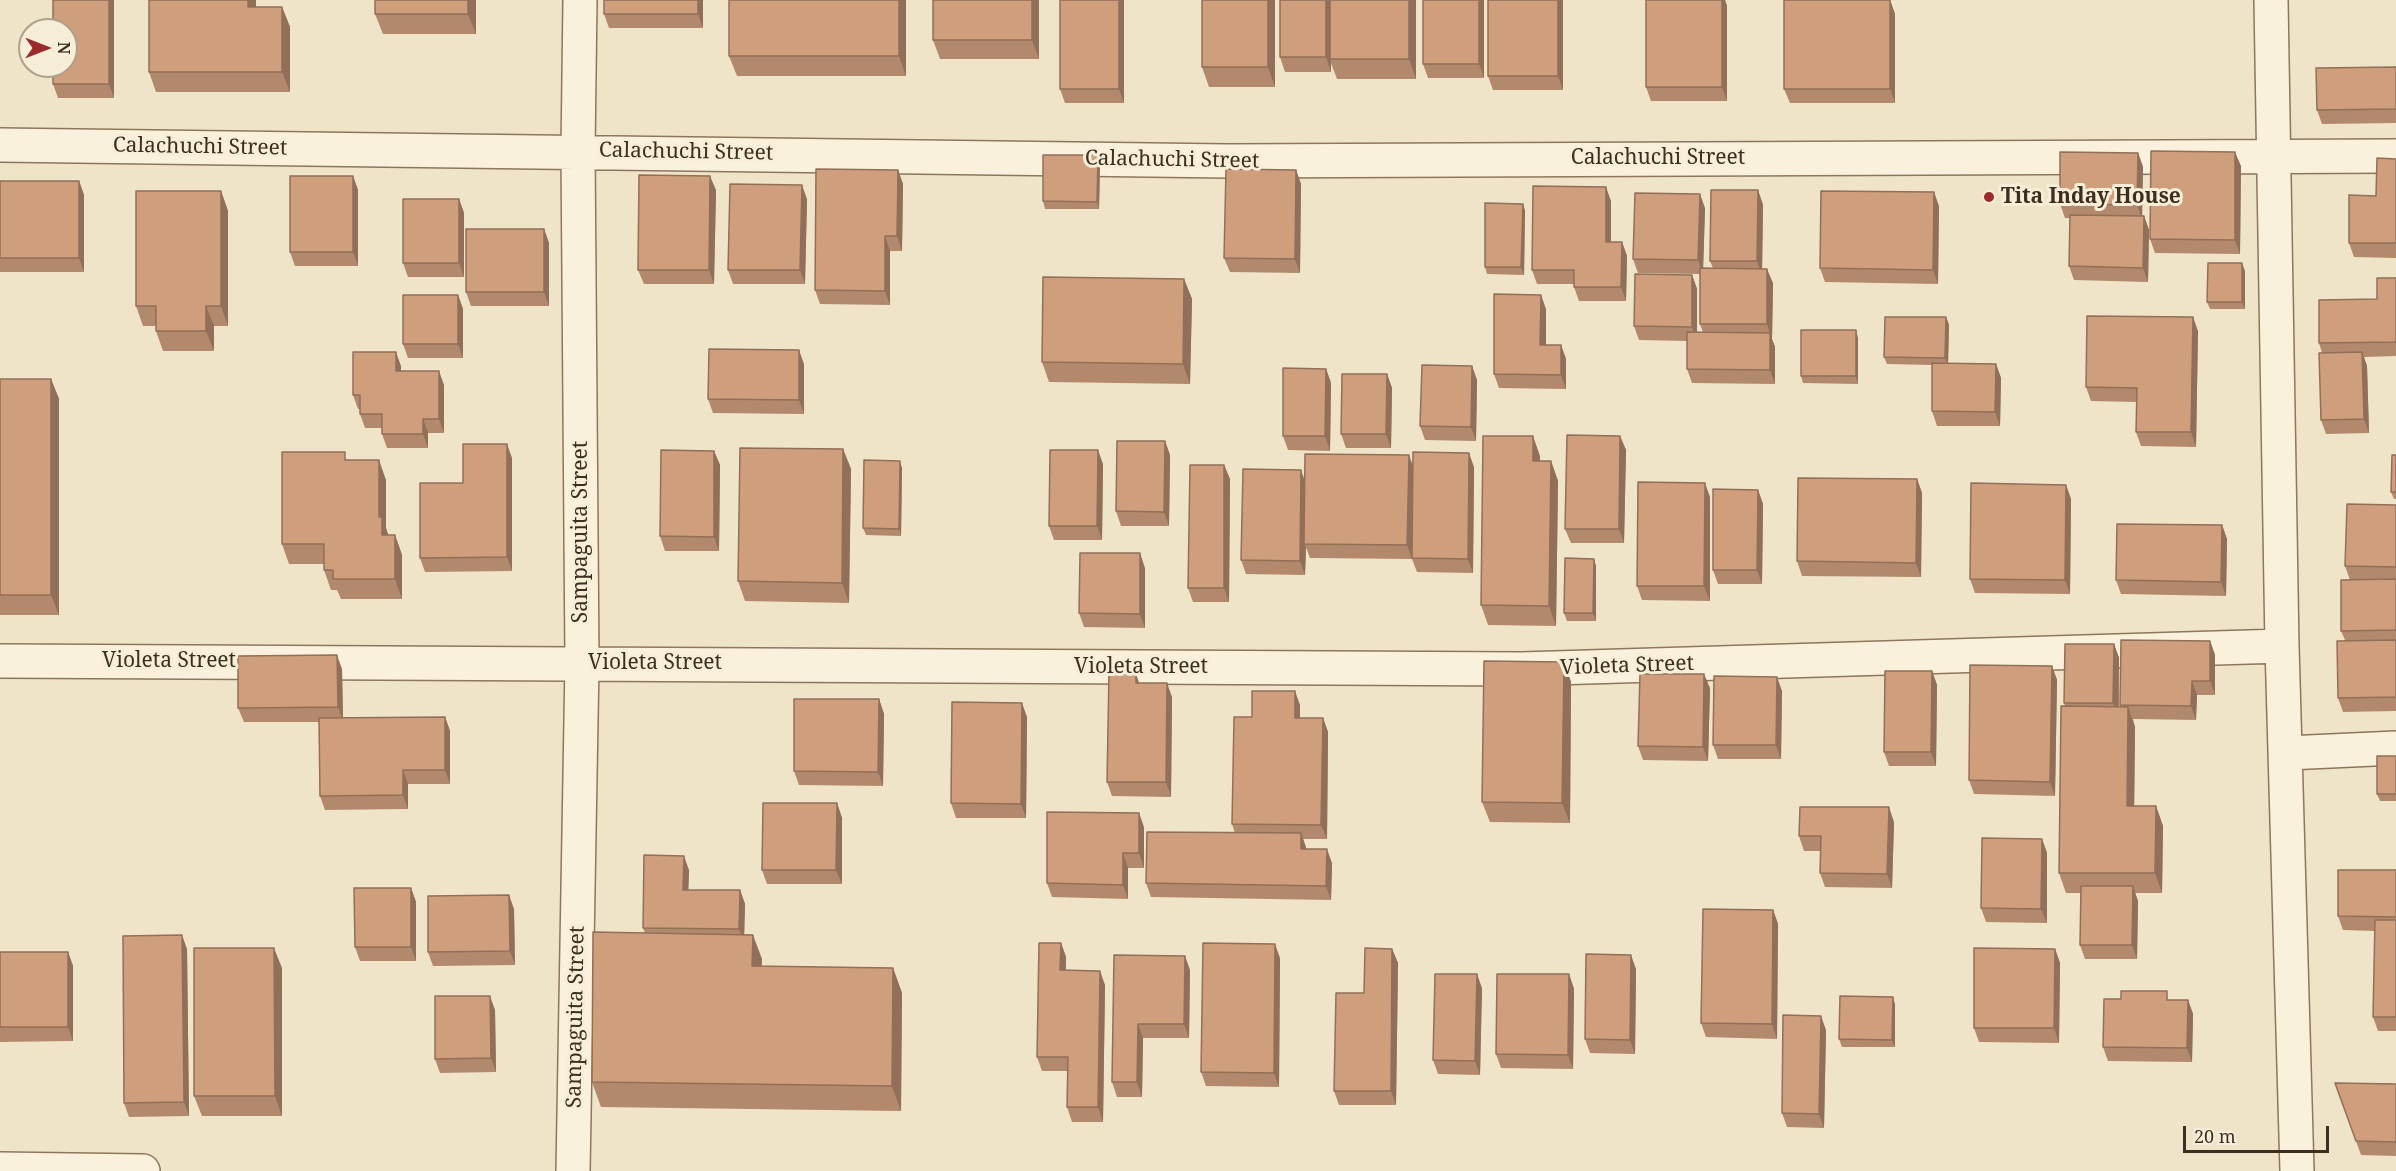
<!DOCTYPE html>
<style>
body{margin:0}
#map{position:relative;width:2396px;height:1171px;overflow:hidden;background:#f0e4c8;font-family:"Noto Serif",serif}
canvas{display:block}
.north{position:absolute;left:18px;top:18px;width:60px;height:60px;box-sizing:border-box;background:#f7eed8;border:2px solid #ada18e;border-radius:50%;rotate:90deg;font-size:16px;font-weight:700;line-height:24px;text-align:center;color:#3d2e20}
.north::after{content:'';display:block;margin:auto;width:21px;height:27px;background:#9e2a2b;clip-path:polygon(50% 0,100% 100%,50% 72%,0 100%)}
.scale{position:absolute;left:2183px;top:1126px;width:146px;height:27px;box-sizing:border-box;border:3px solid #3d2e20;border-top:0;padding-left:8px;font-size:18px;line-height:21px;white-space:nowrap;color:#3d2e20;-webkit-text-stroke:4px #f7eed8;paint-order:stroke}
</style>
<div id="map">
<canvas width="2396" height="1171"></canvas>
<div class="north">N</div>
<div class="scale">20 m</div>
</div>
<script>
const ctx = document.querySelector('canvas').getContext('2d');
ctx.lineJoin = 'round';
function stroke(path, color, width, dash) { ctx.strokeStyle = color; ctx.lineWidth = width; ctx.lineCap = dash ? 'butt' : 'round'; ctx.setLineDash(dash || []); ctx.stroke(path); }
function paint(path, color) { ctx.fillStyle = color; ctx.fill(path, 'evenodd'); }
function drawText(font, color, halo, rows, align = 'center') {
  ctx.font = font + ' "Noto Serif",serif'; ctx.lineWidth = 6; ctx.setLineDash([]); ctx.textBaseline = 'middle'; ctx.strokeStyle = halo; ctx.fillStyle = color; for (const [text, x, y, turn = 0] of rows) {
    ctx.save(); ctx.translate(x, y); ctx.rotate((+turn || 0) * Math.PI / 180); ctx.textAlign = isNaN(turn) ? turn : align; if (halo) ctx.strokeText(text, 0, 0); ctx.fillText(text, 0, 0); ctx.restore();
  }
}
const minor = new Path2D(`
 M2271,0L2282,646L2297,1171
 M0,145L1227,161L2396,156
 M0,661L1521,669L2282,646
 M2287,753L2396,748
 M0,1169L143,1171
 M573,1171L582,663L578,151L580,0`);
stroke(minor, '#8d765c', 36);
stroke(minor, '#faf1dc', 33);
paint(new Path2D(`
 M114,0V98H58L53,84Z
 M256,0V7H282L290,27V92H156L149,72Z
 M476,0V34H383L375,14Z
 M703,0V28H609L604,14Z
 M906,0V76H737L729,56Z
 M1039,0V59H940L933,40Z
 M1124,0V103H1065L1060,89Z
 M1275,0V87H1209L1202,67Z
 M1416,0V79H1337L1331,63V72H1285L1280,57Z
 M1484,0V78H1428L1423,64Z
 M1563,0V90H1493L1488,76Z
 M1646,0H1725L1727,6V101H1651L1646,87Z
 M1890,0L1895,14V103H1790L1784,89Z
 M2396,67V123L2322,124L2317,110Z
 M2138,153L2143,167L2142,215L2144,216L2149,230L2148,282L2074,280L2069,266L2070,218H2065L2060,204Z
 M1098,155L1100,163L1099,209H1045L1043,201Z
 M2396,159V258L2354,257L2349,243Z
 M2241,166L2240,254L2155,253L2150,239Z
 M898,170L903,184L902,251H890V305L820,304L815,290Z
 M1296,170L1301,184L1300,273L1230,272L1224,258Z
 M353,176L358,190V266H295L290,252Z
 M0,181H79L84,195V272H0Z
 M716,190L714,284H644L638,270Z
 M1758,190L1763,205L1762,269L1773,283L1772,339L1775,347V384L1692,383L1687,369V341L1639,340L1634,326L1692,275L1697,289V332H1703L1700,324V274L1638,273L1633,259L1705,208L1703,268H1713L1710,261Z
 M221,191L228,211V326H214V351H163L156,331V326H143L136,306Z
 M459,199L464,213V277H408L403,263Z
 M807,199L805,284H733L728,270Z
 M1611,201V242H1622L1627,256L1626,301H1579L1574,287V284H1537L1532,270Z
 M1523,204L1525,211L1524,275L1487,274L1485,267Z
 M1939,206L1938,284L1825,282L1820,268Z
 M544,229L549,243V306H471L466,292Z
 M2245,271V309H2210L2207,302Z
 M2396,278V356L2364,357L2367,366L2369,433L2326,434L2321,420L2322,353L2319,343L2377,299Z
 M1184,279L1192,299L1190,384L1049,382L1042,362Z
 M458,295L463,309V358H408L403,344Z
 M1546,309V345H1561L1566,359V389L1499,388L1494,374Z
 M1946,317L1949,325L1948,363L1996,364L2001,378L2000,426H1937L1932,411V365L1887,364L1884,357Z
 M2198,331L2196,447L2141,446L2136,432L2137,402L2091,401L2086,387Z
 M1858,338V384L1803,383L1801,376Z
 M804,364V414L713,413L708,399Z
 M401,366V371L444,385V433H428V448H387L382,434V428H365L360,414V409H358L353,395Z
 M1472,366L1477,380L1476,441L1425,440L1420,426Z
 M1326,369L1331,383L1330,451L1288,450L1283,436Z
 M1387,374L1392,388L1391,448H1346L1341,434Z
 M0,379H51L59,399V615H0Z
 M1620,436L1626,450L1624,543H1571L1565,529Z
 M1165,441L1170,455L1169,526H1121L1116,511Z
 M843,449L851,469L849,603L745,601L738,581Z
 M714,451L720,465L719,551H665L660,536Z
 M2396,455V499H2394L2391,492Z
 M1540,456V461H1551L1558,481L1556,626L1488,625L1481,605Z
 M512,458V571L425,572L420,558L463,483Z
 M347,460L386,480V528L388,535H395L402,555V599H341L337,590H331L324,570V564H289L282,544Z
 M1103,464L1102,540H1054L1049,526Z
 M1224,465L1230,479L1229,602H1193L1188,588Z
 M1413,466L1474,467L1473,573L1417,572L1412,559L1310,558L1306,547L1305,575L1246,574L1241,560L1305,480Z
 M902,468L901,536L866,535L863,528Z
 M1917,479L1922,493L1921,577L1802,576L1797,561Z
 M2066,485L2071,499L2070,594L1975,593L1970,579Z
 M1758,490L1763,504L1762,584H1718L1713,570Z
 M1710,497V601L1642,600L1637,586Z
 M2396,505V711L2343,712L2338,698L2345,640L2341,631L2350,580L2345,566Z
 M2222,525L2227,539L2226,596L2121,594L2116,580Z
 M1596,566V621H1567L1564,613Z
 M1145,568V628L1084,627L1079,613Z
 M2210,641L2215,655V695H2197L2196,720L2133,719L2135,727L2134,806H2156L2163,826L2162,893H2135L2138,901L2137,959H2085L2080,945L2081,893H2066L2059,873L2065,706L2064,703L2114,644L2119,658V707H2121L2120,705Z
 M1564,662L1571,682L1570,823L1490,822L1482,802Z
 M2052,666L2057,680L2055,796L1974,794L1969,780Z
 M342,669L343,718L445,717L450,731V784H408V809L325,810L320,796L319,722H244L238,708Z
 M1932,671L1937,685L1936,766H1889L1884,752Z
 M1710,688L1708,761L1643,760L1638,746Z
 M1782,691L1781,759H1718L1713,745Z
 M1172,697L1171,797L1112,796L1107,782Z
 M879,699L884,714L883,786L799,785L794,771Z
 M1300,705V718H1323L1328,732L1327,839H1303L1306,849L1332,863L1331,900L1151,897L1146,883L1235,833L1232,824L1252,717Z
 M1027,717L1026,818H956L951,803Z
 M2396,756V801H2380L2377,794Z
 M837,803L842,818V884H767L762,870Z
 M1894,822L1892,888L1825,887L1820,873V851H1804L1799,836Z
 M1144,827V868H1128V899L1052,897L1047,883Z
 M2042,839L2047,853V923L1986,922L1981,908Z
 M689,870L688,890H740L745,904L744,935L762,959L761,966L893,968L902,993L901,1111L601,1107L592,1082L645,933L643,928Z
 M2396,870V1031H2378L2373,1017L2375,931L2343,930L2338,916Z
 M411,888L416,902V961H360L355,947Z
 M514,909L515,965L433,966L428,952Z
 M1773,910L1778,924L1777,1039L1706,1037L1701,1023Z
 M1061,943L1066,957V970L1105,985L1103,1122H1072L1067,1107V1071H1042L1037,1057Z
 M187,949L189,1116L129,1117L124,1103Z
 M1392,949L1398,963L1396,1105H1339L1334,1091L1364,993Z
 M2055,949L2060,963L2059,1043L1979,1042L1974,1028Z
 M0,952H68L73,966V1041L0,1042Z
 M1114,955L1190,970L1189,1038H1143L1142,1097H1117L1112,1082Z
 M1280,958L1279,1087L1206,1086L1201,1072Z
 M282,968V1116H202L194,1096Z
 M1636,969L1635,1054L1590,1053L1585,1039Z
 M1569,974L1574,989L1573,1069L1501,1068L1496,1054Z
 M1482,988L1480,1075L1438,1074L1433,1060Z
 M1893,997L1895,1005V1047H1842L1839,1039Z
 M2188,1000L2193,1014L2192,1062L2108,1061L2103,1047Z
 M495,1010L496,1072L440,1073L435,1059Z
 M1826,1030L1824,1128L1787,1127L1782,1113Z
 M2335,1083L2396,1084V1156L2361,1155Z`), '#b2896c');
paint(new Path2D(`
 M109,0H114V98L109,84Z
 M248,0H256V27L248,7Z
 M468,0H476V34L468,14Z
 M698,0H703V28L698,14Z
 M899,0H906V76L899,56Z
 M1032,0H1039V59L1032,40Z
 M1119,0H1124V103L1119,89Z
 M1268,0H1275V87L1268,67Z
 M1326,0H1331L1330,59L1331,63V72L1326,57Z
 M1409,0H1416V79L1409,59Z
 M1479,0H1484V78L1479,64Z
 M1558,0H1563V90L1558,76Z
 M1722,0H1725L1727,6V101L1722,87Z
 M1890,0L1895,14V103L1890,89Z
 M282,7L290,27V92L282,72Z
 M2235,152L2241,166L2240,254L2235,240Z
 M2138,153L2143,167L2142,219L2137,205Z
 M1098,155L1100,163L1099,209L1097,202Z
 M898,170L903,184L902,251L897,236Z
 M1296,170L1301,184L1300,273L1295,259Z
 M353,176L358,190V266L353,252Z
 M710,176L716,190L714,284L709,270Z
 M79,181L84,195V272L79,258Z
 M802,185L807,199L805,284L800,270Z
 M1606,187L1611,201V256L1606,242Z
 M1758,190L1763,205L1762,276L1757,261Z
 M221,191L228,211V326L221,306Z
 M1934,192L1939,206L1938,284L1933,270Z
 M1700,194L1705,208L1703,274L1698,260Z
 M459,199L464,213V277L459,263Z
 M1523,204L1525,211L1524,275L1521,267Z
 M2144,216L2149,230L2148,282L2143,268Z
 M544,229L549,243V306L544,292Z
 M885,236L890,251V305L885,291Z
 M1622,242L1627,256L1626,301L1621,287Z
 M2242,263L2245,271V309L2242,302Z
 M1767,269L1773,283L1772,339L1775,347V384L1770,370V333L1767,324Z
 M1692,275L1697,289V341L1692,327Z
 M1184,279L1192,299L1190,384L1183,364Z
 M458,295L463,309V358L458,344Z
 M1541,295L1546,309V359L1540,345Z
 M206,306L214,326V351L206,331Z
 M1946,317L1949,325L1948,365L1945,358Z
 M2193,317L2198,331L2196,447L2191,432Z
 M1856,330L1858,338V384L1856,376Z
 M1561,345L1566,359V389L1561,375Z
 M799,350L804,364V414L799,400Z
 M396,352L401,366V385L396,371Z
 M2362,352L2367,366L2369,433L2364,419Z
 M1996,364L2001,378L2000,426L1995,412Z
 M1472,366L1477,380L1476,441L1471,427Z
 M1326,369L1331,383L1330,451L1325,436Z
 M439,371L444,385V433L439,419Z
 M1387,374L1392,388L1391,448L1386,434Z
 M51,379L59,399V615L51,595Z
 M423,419L428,433V448L423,434Z
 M1533,436L1540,456V481L1533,461Z
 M1620,436L1626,450L1624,543L1619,529Z
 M1165,441L1170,455L1169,526L1164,512Z
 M507,444L512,458V571L507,557Z
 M843,449L851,469L849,603L842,583Z
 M1098,450L1103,464L1102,540L1097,526Z
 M714,451L720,465L719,551L714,537Z
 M1469,453L1474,467L1473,573L1468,559Z
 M1409,455L1414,469L1412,559L1407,545Z
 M379,460L386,480V528L389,537L382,535L379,517Z
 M900,461L902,468L901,536L899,529Z
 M1551,461L1558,481L1556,626L1549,606Z
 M1224,465L1230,479L1229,602L1224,588Z
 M1301,470L1306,484L1304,544L1306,547L1305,575L1300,561Z
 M1917,479L1922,493L1921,577L1916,563Z
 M1705,483L1710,497V601L1704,586Z
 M2066,485L2071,499L2070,594L2065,580Z
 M1758,490L1763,504L1762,584L1757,570Z
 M2222,525L2227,539L2226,596L2221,582Z
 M395,535L402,555V599L395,579Z
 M1140,553L1145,568V628L1140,614Z
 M1594,559L1596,566V621L1593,613Z
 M2210,641L2215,655V695L2210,681Z
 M2114,644L2119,658L2118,718L2113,703Z
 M337,655L342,669L343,722L338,707Z
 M1564,662L1571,682L1570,823L1562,803Z
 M2052,666L2057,680L2055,796L2050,782Z
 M1932,671L1937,685L1936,766L1931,752Z
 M1136,674L1141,688L1136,683Z
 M1704,674L1710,688L1708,761L1703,747Z
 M1777,677L1782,691L1781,759L1776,745Z
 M2192,681L2197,695L2196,720L2191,706Z
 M1167,683L1172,697L1171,797L1166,782Z
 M1295,691L1300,705V732L1295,718Z
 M879,699L884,714L883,786L878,772Z
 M1022,703L1027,717L1026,818L1021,804Z
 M2128,707L2135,727L2134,826L2127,806Z
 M445,717L450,731V784L445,770Z
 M1323,718L1328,732L1327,839L1321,825Z
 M403,770L408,784V809L403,795Z
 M837,803L842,818V884L836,870Z
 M2156,806L2163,826L2162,893L2155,873Z
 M1889,807L1894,822L1892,888L1887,874Z
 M1139,813L1144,827V868L1139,853Z
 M1301,833L1306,847V863L1301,849Z
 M2042,839L2047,853V923L2041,909Z
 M1327,849L1332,863L1331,900L1326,886Z
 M1123,853L1128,868V899L1123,885Z
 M684,856L689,870L688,904L683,890Z
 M2133,886L2138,901L2137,959L2132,945Z
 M411,888L416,902V961L411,947Z
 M740,890L745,904L744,943L739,929Z
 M509,895L514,909L515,965L510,951Z
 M1773,910L1778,924L1777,1039L1772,1024Z
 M182,935L187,949L189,1116L184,1102Z
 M753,935L762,959L761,991L752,966Z
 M1061,943L1066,957L1065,984L1060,970Z
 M1275,944L1280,958L1279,1087L1274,1073Z
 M274,948L282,968V1116L275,1096Z
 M1392,949L1398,963L1396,1105L1391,1091Z
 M2055,949L2060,963L2059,1043L2054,1028Z
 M68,952L73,966V1041L68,1027Z
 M1631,955L1636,969L1635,1054L1630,1040Z
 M1185,956L1190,970L1189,1038L1184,1024Z
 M893,968L902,993L901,1111L892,1086Z
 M1100,971L1105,985L1103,1122L1098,1107Z
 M1477,974L1482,988L1480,1075L1475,1061Z
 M1569,974L1574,989L1573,1069L1568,1055Z
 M490,996L495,1010L496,1072L491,1058Z
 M1893,997L1895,1005V1047L1892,1040Z
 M2188,1000L2193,1014L2192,1062L2187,1048Z
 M1821,1016L1826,1030L1824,1128L1819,1114Z
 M1138,1024L1143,1038L1142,1097L1137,1082Z`), '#916f58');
const building = new Path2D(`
 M53,0H109V84H53V66H66V30H53Z
 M149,0H248V7H282V72H149Z
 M375,0H468V14H375Z
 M604,0H698V14H604Z
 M729,0H899V56H729Z
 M933,0H1032V40H933Z
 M1060,0H1119V89H1060Z
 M1202,0H1268V67H1202Z
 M1280,0H1326V57H1280Z
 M1330,0H1409V59H1330Z
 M1423,0H1479V64H1423Z
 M1488,0H1558V76H1488Z
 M1646,0H1722V87H1646Z
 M1784,0H1890V89H1784Z
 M2396,67V109L2317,110L2316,68Z
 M2151,151L2235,152V240L2150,239Z
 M2060,152L2138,153L2137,205L2060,204Z
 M1043,155H1098L1097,202L1043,201Z
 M2377,158L2396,159V243H2349V195L2376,196Z
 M816,169L898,170L897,236H885V291L815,290Z
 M1226,169L1296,170L1295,259L1224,258Z
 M639,175L710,176L709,270H638Z
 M290,176H353V252H290Z
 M0,181H79V258H0Z
 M730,184L802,185L800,270H728Z
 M1533,186L1606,187V242H1622L1621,287H1574V270H1532Z
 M1711,190H1758L1757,261H1710Z
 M136,191H221V306H206V331H156V306H136Z
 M1821,191L1934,192L1933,270L1820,268Z
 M1635,193L1700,194L1698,260L1633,259Z
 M403,199H459V263H403Z
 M1485,203L1523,204L1521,267H1485Z
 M2070,215L2144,216L2143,268L2069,266Z
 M466,229H544V292H466Z
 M2208,263H2242V302H2207Z
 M1700,268L1767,269V324H1700Z
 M1635,274L1692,275V327L1634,326Z
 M1043,277L1184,279L1183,364L1042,362Z
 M2377,278H2396V342L2319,343V300L2377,299Z
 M1494,294L1541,295L1540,345H1561V375L1494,374Z
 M403,295H458V344H403Z
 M2087,316L2193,317L2191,432H2136L2137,388L2086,387Z
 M1885,317H1946L1945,358L1884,357Z
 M1801,330H1856V376H1801Z
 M1687,332L1770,333V370L1687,369Z
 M709,349L799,350V400L708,399Z
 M353,352H396V371H439V419H423V434H382V414H360V395H353Z
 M2362,352L2364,419L2321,420L2319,353Z
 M1932,363L1996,364L1995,412L1932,411Z
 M1422,365L1472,366L1471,427L1420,426Z
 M1283,368L1326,369L1325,436H1283Z
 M1342,374H1387L1386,434H1341Z
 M0,379H51V595H0Z
 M1567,435L1620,436L1619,529H1565Z
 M1483,436H1533V461H1551L1549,606L1481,605Z
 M1117,441H1165L1164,512L1116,511Z
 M463,444H507V557L420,558V483H463Z
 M740,448L843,449L842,583L738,581Z
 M661,450L714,451V537L660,536Z
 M1050,450H1098L1097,526H1049Z
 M282,452H345V460H379V517H382V535H395V579H333V570H324V544H282Z
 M1413,452L1469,453L1468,559L1412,558Z
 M1305,454L1409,455L1407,545L1304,544Z
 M2392,455H2396V492H2391Z
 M864,460L900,461L899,529L863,528Z
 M1190,465H1224V588H1188Z
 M1243,469L1301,470L1300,561L1241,560Z
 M1798,478L1917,479L1916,563L1797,561Z
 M1638,482L1705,483L1704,586H1637Z
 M1971,483L2066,485L2065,580L1970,579Z
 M1713,489L1758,490L1757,570H1713Z
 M2347,504L2396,505V567L2345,566Z
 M2117,524L2222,525L2221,582L2116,580Z
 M1080,553H1140V614L1079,613Z
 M1565,558L1594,559L1593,613H1564Z
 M2396,579V630L2341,631V580Z
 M2121,640L2210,641V681H2192L2191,706L2120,705Z
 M2396,640V697L2338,698L2337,641Z
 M2065,644H2114L2113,703H2064Z
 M337,655L338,707L238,708V656Z
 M1484,661L1564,662L1562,803L1482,802Z
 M1970,665L2052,666L2050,782L1969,780Z
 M1885,671H1932L1931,752H1884Z
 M1109,673L1136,674V683H1167L1166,782H1107Z
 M1640,674H1704L1703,747L1638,746Z
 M1714,676L1777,677L1776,745H1713Z
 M1252,691H1295V718H1323L1321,825L1232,824L1234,717H1252Z
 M794,699H879L878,772L794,771Z
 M952,702L1022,703L1021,804L951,803Z
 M2061,706L2128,707L2127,806H2156L2155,873H2059Z
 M445,717V770H403V795L320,796L319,718Z
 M2377,756H2396V794H2377Z
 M763,803H837L836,870H762Z
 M1800,807H1889L1887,874L1820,873L1821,836H1799Z
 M1047,812L1139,813V853H1123V885L1047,883Z
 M1147,832L1301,833V849H1327L1326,886L1146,883Z
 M1982,838L2042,839L2041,909L1981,908Z
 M644,855L684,856L683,890H740L739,929L643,928Z
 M2338,870H2396V917L2338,916Z
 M2081,886H2133L2132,945H2080Z
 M354,888H411V947H355Z
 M509,895L510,951L428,952V896Z
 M1703,909L1773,910L1772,1024L1701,1023Z
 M2375,920H2396V1017H2373Z
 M593,932L753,935L752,966L893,968L892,1086L592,1082Z
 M182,935L184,1102L124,1103L123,936Z
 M1039,943H1061L1060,970L1100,971L1098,1107H1067L1068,1057H1037Z
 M1203,943L1275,944L1274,1073L1201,1072Z
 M194,948H274L275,1096H194Z
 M1365,948L1392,949L1391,1091H1334L1336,993H1364Z
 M1974,948L2055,949L2054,1028H1974Z
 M0,952H68V1027H0Z
 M1586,954L1631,955L1630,1040L1585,1039Z
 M1114,955L1185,956L1184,1024H1138L1137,1082H1112Z
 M1435,974H1477L1475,1061L1433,1060Z
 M1497,974H1569L1568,1055L1496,1054Z
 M2121,991H2167V1000H2188L2187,1048L2103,1047L2104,999H2121Z
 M435,996H490L491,1058L435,1059Z
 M1840,996L1893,997L1892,1040L1839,1039Z
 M1783,1015L1821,1016L1819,1114L1782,1113Z
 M2335,1083L2396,1084V1142L2356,1141Z`);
paint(building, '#cf9f7d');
stroke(building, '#916f58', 1.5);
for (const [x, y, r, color] of [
 [1989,197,6,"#9e2a2b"]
]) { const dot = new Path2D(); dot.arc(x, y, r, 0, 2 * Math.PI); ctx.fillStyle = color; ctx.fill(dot); stroke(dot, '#f7eed8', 2); }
drawText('21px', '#3d2e20', '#f7eed8', [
 ["Calachuchi Street",200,147,1],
 ["Calachuchi Street",686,152,1],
 ["Calachuchi Street",1658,158],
 ["Calachuchi Street",1172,160,1],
 ["Sampaguita Street",581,532,-90],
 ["Violeta Street",169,661],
 ["Violeta Street",655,663],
 ["Violeta Street",1627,666,-2],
 ["Violeta Street",1141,667],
 ["Sampaguita Street",576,1017,-89]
]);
drawText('bold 21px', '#3d2e20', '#f7eed8', [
 ["Tita Inday House",2001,197]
], 'left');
</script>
